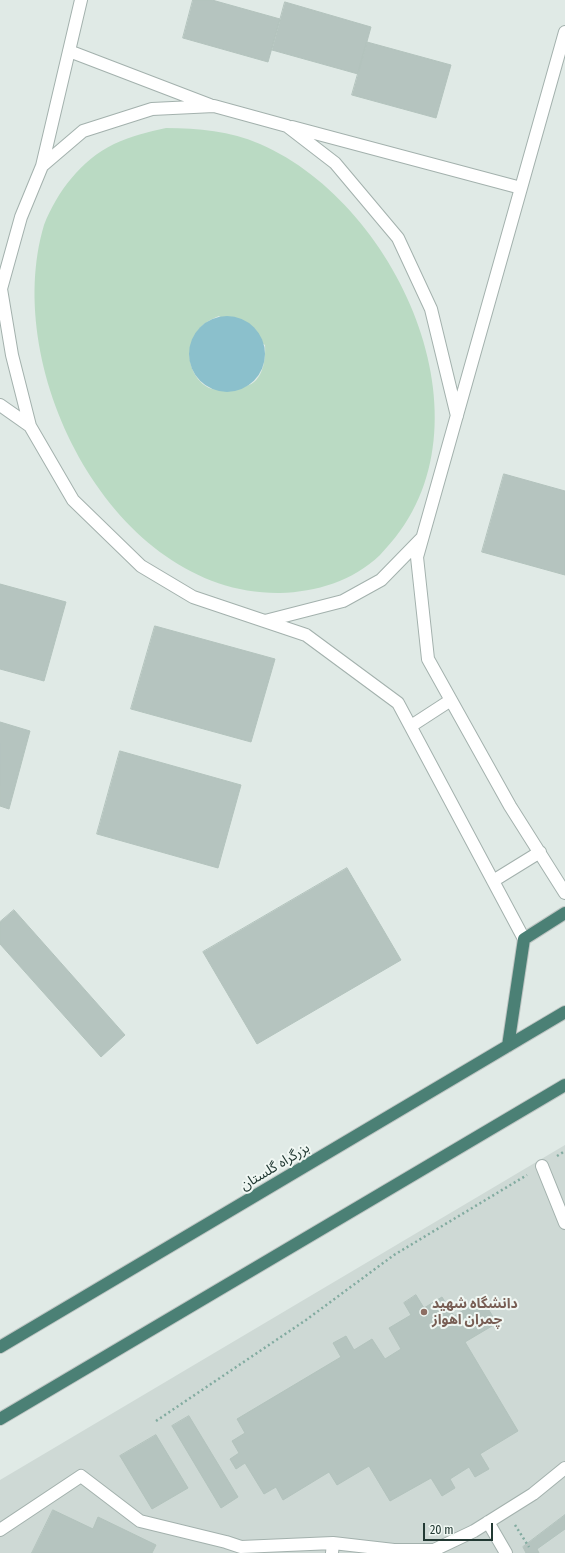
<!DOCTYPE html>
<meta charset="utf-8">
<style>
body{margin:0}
#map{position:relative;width:565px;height:1553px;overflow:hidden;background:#e0eae6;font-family:"Fira Sans Condensed",sans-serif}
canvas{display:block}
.scale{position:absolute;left:423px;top:1523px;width:70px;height:18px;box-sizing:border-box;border:2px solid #223933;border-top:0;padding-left:5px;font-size:12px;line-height:14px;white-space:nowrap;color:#223933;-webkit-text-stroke:3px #f0f7f3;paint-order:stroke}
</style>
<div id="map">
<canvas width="565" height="1553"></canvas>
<div class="scale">20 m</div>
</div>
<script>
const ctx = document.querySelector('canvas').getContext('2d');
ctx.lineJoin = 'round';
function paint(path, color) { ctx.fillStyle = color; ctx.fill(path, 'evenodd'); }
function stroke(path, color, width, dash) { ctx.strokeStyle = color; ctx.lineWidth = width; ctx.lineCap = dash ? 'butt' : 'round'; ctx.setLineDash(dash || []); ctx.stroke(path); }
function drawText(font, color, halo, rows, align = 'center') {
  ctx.font = font + ' "Fira Sans Condensed","Noto Sans Arabic",sans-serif'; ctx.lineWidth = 4; ctx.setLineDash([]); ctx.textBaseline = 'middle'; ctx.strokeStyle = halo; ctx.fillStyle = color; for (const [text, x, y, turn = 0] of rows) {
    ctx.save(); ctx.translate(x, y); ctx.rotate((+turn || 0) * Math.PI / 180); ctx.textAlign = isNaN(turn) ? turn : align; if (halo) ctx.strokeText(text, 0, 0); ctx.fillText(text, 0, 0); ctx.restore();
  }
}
paint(new Path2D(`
 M565,1145V1553H0V1480Z`), '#ced9d5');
paint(new Path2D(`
 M166,128C199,128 230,131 260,144C401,205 503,434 380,555C353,581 316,592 280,593C115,595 0,372 44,225C57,192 81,160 114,144C131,136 148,132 166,128ZM219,316L265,345C266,359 263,382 246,386C241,388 235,387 230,388C225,388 217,390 212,389C194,383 185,359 192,343C199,327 202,323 219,316Z`), '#badac3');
paint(new Path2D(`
 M189 354a38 38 0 1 1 76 0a38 38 0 1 1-76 0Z`), '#8bc0cc');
const building = new Path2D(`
 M193,0H212L280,19L268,62L183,38Z
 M285,2L371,27L358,74L272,50Z
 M367,42L451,65L436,118L352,95Z
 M504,474L565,491V575L482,552Z
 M0,584L66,602L44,681L0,669Z
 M155,626L275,659L251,742L131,709Z
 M0,722L30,731L9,809L0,806Z
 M120,751L241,785L218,868L97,834Z
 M347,868L401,960L257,1044L203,952Z
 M14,910L125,1035L101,1057L0,944V922Z
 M416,1295L424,1308L442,1297L454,1316L482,1299L497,1323L465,1342L518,1431L480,1454L489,1469L475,1477L469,1467L450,1479L455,1488L442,1496L431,1478L390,1501L369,1466L337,1485L329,1472L283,1500L276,1487L264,1494L245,1463L236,1469L230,1459L239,1453L232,1441L245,1433L237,1419L341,1357L333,1343L346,1336L354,1350L372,1339L385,1359L401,1349L389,1328L411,1315L404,1303Z
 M189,1416L238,1497L221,1508L172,1426Z
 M156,1435L188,1488L152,1509L120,1456Z
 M53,1510L93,1529L98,1517L156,1545L152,1553H32Z
 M565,1515V1529L537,1549L539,1553H526L523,1547Z`);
paint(building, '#b5c4bf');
stroke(building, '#b3c3bd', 1);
const service = new Path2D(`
 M565,32L417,557L428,659L510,806L565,893
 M69,51L210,105
 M292,127L521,188
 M42,166L81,0
 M0,405L30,426L73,500L141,566L193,597L306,635L398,703L524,939
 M30,426L12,355L1,289L21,217L42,166L83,131L152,109L214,106L287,126L335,163L398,238L431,309L457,416
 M265,621L343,601L381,580L422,538
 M411,726L451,700
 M493,881L540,852
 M542,1166L565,1223
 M488,1522L506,1553
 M0,1530L81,1476L140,1521L226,1542L241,1547L333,1543
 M332,1553L333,1543L394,1550H434L474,1531L533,1494L565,1468`);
const trunk = new Path2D(`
 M508,1046L524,939L565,913
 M0,1347L565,1012
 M0,1419L565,1085`);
stroke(service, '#a3b1ad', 14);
stroke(trunk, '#bdc4c2', 14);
stroke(new Path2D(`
 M557,1156L565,1151
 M156,1421L306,1320L394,1255L527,1175
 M515,1525L529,1547`), '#82aba0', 2.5, [2, 3]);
stroke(service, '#fff', 12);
stroke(trunk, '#4b8075', 12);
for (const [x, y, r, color] of [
 [424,1312,4,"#8d6e63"]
]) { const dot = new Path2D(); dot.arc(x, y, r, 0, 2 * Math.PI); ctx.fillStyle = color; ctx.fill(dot); stroke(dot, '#f0f7f3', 1.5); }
drawText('14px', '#223933', '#f0f7f3', [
 ["بزرگراه گلستان",275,1167,-31]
]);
drawText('bold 14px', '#785e54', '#f0f7f3', [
 ["دانشگاه شهید",432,1304],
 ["چمران اهواز",432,1320]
], 'left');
</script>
